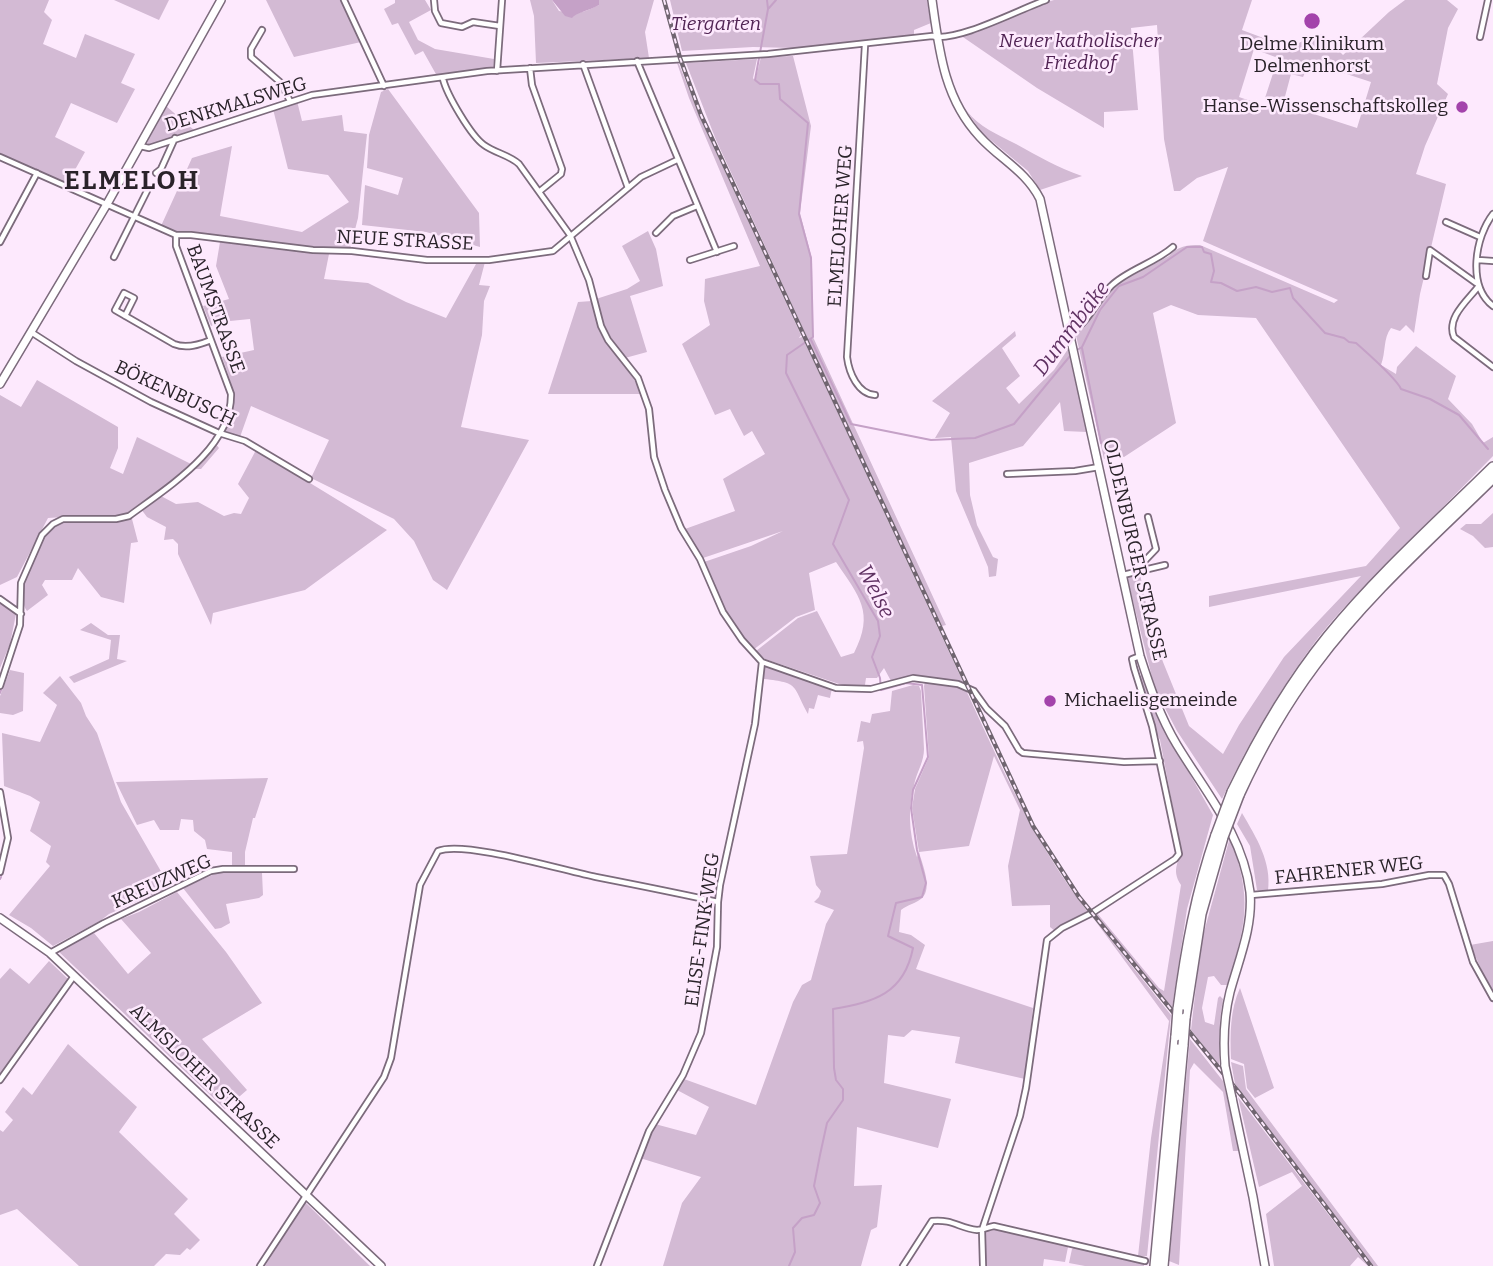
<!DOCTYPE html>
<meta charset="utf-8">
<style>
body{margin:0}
canvas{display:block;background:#fde9fd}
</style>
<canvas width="1493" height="1266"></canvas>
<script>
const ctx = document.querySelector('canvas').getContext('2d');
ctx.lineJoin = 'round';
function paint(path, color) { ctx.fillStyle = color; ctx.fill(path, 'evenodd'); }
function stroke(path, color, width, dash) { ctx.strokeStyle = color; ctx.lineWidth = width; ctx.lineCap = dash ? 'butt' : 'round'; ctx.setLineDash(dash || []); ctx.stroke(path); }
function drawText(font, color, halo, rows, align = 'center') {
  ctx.font = font + ' Bitter,serif'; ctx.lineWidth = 5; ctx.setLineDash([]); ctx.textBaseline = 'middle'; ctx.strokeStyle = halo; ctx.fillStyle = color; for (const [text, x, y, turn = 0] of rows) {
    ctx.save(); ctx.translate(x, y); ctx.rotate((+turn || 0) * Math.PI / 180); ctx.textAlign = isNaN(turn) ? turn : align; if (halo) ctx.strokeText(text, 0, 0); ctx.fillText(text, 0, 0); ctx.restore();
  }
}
paint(new Path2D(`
 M0,0H49L44,12L52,20L43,44L76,58L85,34L135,54L121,83L135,89L117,123L71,103L55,137L85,152L67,184L0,153Z
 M114,0H169L159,20Z
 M266,0H341L361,42L294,57Z
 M395,0H425L431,10L409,22L418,40L435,49L494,59L493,67L437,76L423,51L415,55L398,23L392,25L384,9L395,3Z
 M530,0H552L559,11C576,15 583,13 599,5V0H654L645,32L649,58L536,63L534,16Z
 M670,0H927L931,23L914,30V36L793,48L753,47L682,51Z
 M1054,0H1252L1242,30L1290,48L1308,38L1322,34L1343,55L1389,12L1405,0H1447L1458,9L1448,28L1437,84L1448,94L1425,146L1416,174L1446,184L1420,294L1414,333L1406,325L1400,331L1391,328C1383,338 1386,352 1381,365L1396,374L1397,367L1416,346L1456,376L1448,399L1472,424L1483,443L1493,437V456C1459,491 1425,525 1391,559C1366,585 1340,610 1318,638C1280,688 1249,742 1222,799L1177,731L1155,689L1127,577L1140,574L1149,619L1163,662L1189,726L1223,754L1239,725L1284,657L1361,576L1209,607V596L1366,566L1400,528L1256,318L1198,315L1171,305L1153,313L1176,423L1124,457L1110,454L1104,459L1075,331L1083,326L1116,284L1169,256C1177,246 1188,245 1200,245L1334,303L1338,300L1203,241L1228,167L1197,178L1180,191H1174L1164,139L1157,25L1131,28L1138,110L1104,112V128L1037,88L960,35L1029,7ZM1254,49L1278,58L1265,98L1270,100L1268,107L1239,97ZM1310,62L1371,82L1357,128L1283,104L1291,74L1303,77Z
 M793,56L811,126L800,213L812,259L813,337L946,625L942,626L927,597L716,140L686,63L757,59L753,78L755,81L761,57Z
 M677,63L679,64L701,120L801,335L799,338L802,337L806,345L964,684L959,681L916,676L891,681L884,668L877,678H866L865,685L848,687L765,659L756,651L798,618L817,611L841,657L854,653C875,612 859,596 836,562L809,573L815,610L796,617L753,650C729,624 719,594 704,562L751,546L783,531L703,558L685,529L735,511L723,479L765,454L752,431L744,436L730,409L715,415L682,344L710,325L704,301L705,279L760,266L689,98Z
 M388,89L479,213L480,247L426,232L362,225L365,185L398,195L403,178L367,168L369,135L381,92Z
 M297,101L302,121L342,115L344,131L367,134L358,218L350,249C309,249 270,244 230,239C207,236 183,235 161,226L192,158L232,146L220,216L302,232L349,202L328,175L288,169L273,109Z
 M166,106L194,130L149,145L146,141Z
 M966,110C980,128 997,134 1016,144C1038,156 1058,168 1082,176L1040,190L1028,171L982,133Z
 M648,231L656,249L663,286L630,296L647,352L625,358L603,326L596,299L627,289L640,281L622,246Z
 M220,242L329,254L324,279L368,283L406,302L446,318L476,264L485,262L479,285L490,286L484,301L482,335L461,427L529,440L447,590L433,580L414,541L394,519L311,478L329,440L251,406L240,437L225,431C237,394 235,394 222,357L254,350L250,319L220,322L211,326L203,306L229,299L216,266Z
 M592,301C595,312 597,324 602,334C614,355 632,372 642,394H548L578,302Z
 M1015,331L1016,336L1002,348L1020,376L1006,388L1019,404L1054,370L1068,349L1087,432L1064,431L1060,402L1023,446L969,463L970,495L977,525L993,557L998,559L996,576L989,577L988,567L956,491L951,437L935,438L950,413L932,401Z
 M37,380L118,427V448L110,468L123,474L137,437L191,464L213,441L219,448L201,469H193L161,496L176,504L198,502L224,516L234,513L241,514L249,498L238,484L256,450L387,530L305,590L213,613L211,625L178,554V544L173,539L164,540L166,527L147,517L138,505L119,518L80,516L48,518L17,577L0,585V395L21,407Z
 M1493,513V547L1485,548L1473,536L1460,529L1466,524H1481Z
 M132,519L138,542L131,543L124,603L101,597L78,568L72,580H45L42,585L48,595L27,611C12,587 39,533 62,521Z
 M0,602L16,614L10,644L0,668Z
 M91,623L108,635H120L117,659L127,661L74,683L69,677L109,659L111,640L80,630Z
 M763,665L832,688L830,698L818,695L814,709L809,708L808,714C792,685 800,683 764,679Z
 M10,670L24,673L23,711L13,715L0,713V696Z
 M1143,675L1161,723L1213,815L1187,909L1172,1008L1095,914L1097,913L1159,988L1164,991L1181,885C1170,868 1181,863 1180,845L1160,740L1155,730L1140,676Z
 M60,676L81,703L86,716L97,733L121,802L170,887L109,914L100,921L53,946L31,928L9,915L50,866L46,862L51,846L30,831L40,802L30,796L4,786L2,733L40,742L57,705L43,693Z
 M931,681L965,688C1001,766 1035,844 1088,912L1055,931L1050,927V905L1012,906L1008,866L1020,810L994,756L969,846L919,852C922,864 933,888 922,898C917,903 907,905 901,910L899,932L911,935L925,945L916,969L1033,1008L1025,1079L955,1063L960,1037L912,1030L904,1037L888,1035L884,1083L951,1099L938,1148L857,1127L854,1186L882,1185L877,1227L871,1230L861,1266H663L682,1203L701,1177L640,1158L652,1128L655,1124L696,1135L709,1107L677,1090L684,1079L756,1105L793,1002L802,985L811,980L826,924L834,910L814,902L819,897L821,891L816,885L810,856L847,854L864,748L863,741L857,742L861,721L870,723L872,714L890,711L892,691L913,685L919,686L921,691L924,749C924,761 918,770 915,781C908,806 908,832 917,857L919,852L912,808L915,789L929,757L924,686L925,682Z
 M268,778L255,818H253L245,852V867L232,866V852L207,849L205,840L194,831L193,820L181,819L179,830H160L154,820L137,825L116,782Z
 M1242,813C1256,837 1272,862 1268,891L1257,890L1250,846L1237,824Z
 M1230,837C1253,900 1246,922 1228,985H1221L1214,976L1208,977L1202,1008L1205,1022L1214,1025L1218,998L1220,996L1223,999L1220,1019L1219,1065L1191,1030L1201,943Z
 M217,873H262L263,895L259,898L226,904L230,923L221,928L215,929L183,888Z
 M177,892L226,952L262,1003L202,1039L247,1090L225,1109L58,951L94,933L128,974L151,953L121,919L139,912Z
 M1091,915L1171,1015L1147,1256H1138L1151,1138L1169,1021Z
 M1493,941V994L1470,945Z
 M49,961L68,979L0,1074V979L10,968L29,984Z
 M1240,988L1274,1088L1255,1098L1247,1088L1244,1064L1231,1059C1230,1034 1230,1010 1240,988Z
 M1190,1039L1223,1081L1240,1151H1233L1223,1092L1194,1063L1190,1070L1179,1265L1169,1261Z
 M68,1044L137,1107L119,1132L188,1199L174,1214L200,1240L190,1250L187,1248L180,1255L166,1254L154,1266H79L17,1209L0,1215V1130L3,1132L13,1120L5,1112L23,1087L32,1095Z
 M1231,1062L1243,1066L1246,1089L1378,1266H1373L1235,1084Z
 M1238,1097L1368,1266L1358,1257L1350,1266H1274L1266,1214L1302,1186L1292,1172L1259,1187Z
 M305,1202L370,1266H265Z
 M996,1228L1065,1243L1068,1247L1065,1262L1044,1259L1043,1266H987L984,1260L983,1232Z
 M1076,1246L1144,1262V1266H1085L1069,1263L1072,1249Z`), '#d3bad4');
paint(new Path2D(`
 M552,0H599V5C591,10 575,13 572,18L565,16Z`), '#c5a1c7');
stroke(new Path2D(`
 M767,0L768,9L755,80L760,84H779L780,99L808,123L799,214L811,258L813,337L787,355L786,373L849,500L833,544L878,621L880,636L872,657L880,678L881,690L906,683L922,685L928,757L913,790L911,808L917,850L926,883L922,897L896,903L888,936L913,948C904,994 874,1002 833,1009L834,1068L836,1080L843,1089V1100L827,1123L820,1155L814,1186L820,1203L814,1215L802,1218L793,1228L795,1252L789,1266
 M769,8L776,0
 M811,340L851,424L931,440L975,438L1014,424L1070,356
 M1082,348L1101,443
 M1077,350L1082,347L1100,310L1119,286L1143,277L1187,247H1202L1204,252L1211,254L1214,271L1211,282L1221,283L1237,291L1256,287L1272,292L1290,288L1293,298L1325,333L1344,338L1349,342L1356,343C1367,353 1396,378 1401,389L1430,399L1459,415L1488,449
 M0,693L8,671
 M0,879L1,877`), '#c5a1c7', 2);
const street = new Path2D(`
 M344,0L384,86
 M434,0L435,11L441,23L462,27L473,22L500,26
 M262,30L251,49V57L280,82L290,101
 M1480,37L1488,0
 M865,45L847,357C849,373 858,394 875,395
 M637,61L717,252
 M583,64L628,188
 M530,68L532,85L562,169L561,174L540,191
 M497,71L502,0
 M443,79C447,95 471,136 484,145C495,153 509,155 519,164L570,235L589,280L601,326L608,340L638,378L649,409L654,457L665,490L681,528L700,559L723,612L742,640L762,662L836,688L871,689L913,678L958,684L974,691L987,709L1005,726L1019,750L1023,753L1124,762L1160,761
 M140,146L149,148L312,95L487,71L768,54L932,36C956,43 1020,9 1046,0
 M0,157L176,235H191L313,250L352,251L427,260H489L553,251L641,177L677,160
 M156,173L161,169L175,138
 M1493,214C1475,237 1467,286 1493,306
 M1446,222L1480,237
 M656,233L673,216L697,206
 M0,242L37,173
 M114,257L147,191
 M690,260L734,246
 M1478,260L1493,261
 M1426,276L1430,250L1476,283
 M1478,287C1467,301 1446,318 1454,337L1493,367
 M125,316L134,298L124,293L115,310L174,344C186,349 199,345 211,340
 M31,332L76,361L151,402L219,433L245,441L309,479
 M1070,333C1089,323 1096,300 1111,286C1127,270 1155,263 1173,247
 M1007,474L1075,471L1099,467
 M1135,571L1156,549L1148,517
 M1123,575L1165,565
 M0,599L21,614
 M0,686L20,625L21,583L42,535L53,524L63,519H116L129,516C168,487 232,448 231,394L176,246V235
 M0,792L8,838L0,872
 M1251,895L1382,884L1429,875H1444L1449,884L1473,962L1493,998
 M50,953L104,923L211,871L223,869H294
 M0,1080L74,976
 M260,1266L384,1077L391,1058L420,885L438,851C464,840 565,871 596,877C637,885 677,893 718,902
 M597,1266L649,1131L683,1075L701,1033L717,947L718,902L720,885L755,724L762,662
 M903,1266L932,1221C953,1219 959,1228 977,1230C983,1230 988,1227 994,1226L1145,1261
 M983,1266L982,1230L1020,1116L1026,1088L1047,940L1062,928L1092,913L1175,859L1179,854L1152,726L1134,668L1132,659L1140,656`);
const secondary = new Path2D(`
 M932,0C939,50 944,99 980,137C1000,159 1026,171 1040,199L1140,656C1150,687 1160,717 1177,745C1206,793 1243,835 1250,892C1253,927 1239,959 1230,992C1224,1016 1223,1041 1225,1066
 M0,384L107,204L221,0
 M0,918L50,953L381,1266
 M1232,1098L1253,1197L1265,1266`);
const highway = new Path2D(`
 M1232,792C1259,736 1289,684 1328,636C1377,576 1437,522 1493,467
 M1239,795C1260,749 1285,705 1315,665C1366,596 1432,538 1493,478
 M1178,1009C1186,949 1196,892 1216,835
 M1185,1018L1201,914L1223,837
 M1155,1266L1176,1036
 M1163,1266L1183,1045`);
stroke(street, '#7c6b7c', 8);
stroke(secondary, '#7c6b7c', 10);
stroke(highway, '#7c6b7c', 12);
stroke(street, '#fff', 4.5);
stroke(secondary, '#fff', 7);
stroke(highway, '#fff', 9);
const rail = new Path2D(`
 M664,0L680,58L701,115L1033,826L1079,897L1241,1095L1371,1266`);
stroke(rail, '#706570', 4.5);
stroke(rail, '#fde9fd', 2, [5]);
const secondaryBridge = new Path2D(`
 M1225,1066L1232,1098`);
const highwayBridge = new Path2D(`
 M1216,835L1232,792
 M1223,837L1239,795
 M1176,1036L1178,1009
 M1183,1045L1185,1018`);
stroke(secondaryBridge, '#7c6b7c', 10, []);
stroke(highwayBridge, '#7c6b7c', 12, []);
stroke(secondaryBridge, '#fff', 7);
stroke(highwayBridge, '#fff', 9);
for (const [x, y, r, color] of [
 [1312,21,9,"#a343ab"],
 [1462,107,7,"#a343ab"],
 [1050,701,7,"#a343ab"]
]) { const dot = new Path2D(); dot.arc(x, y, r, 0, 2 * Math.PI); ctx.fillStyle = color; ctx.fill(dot); stroke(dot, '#fde9fd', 2.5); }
drawText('italic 19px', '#512454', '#fde9fd', [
 ["Tiergarten",716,25],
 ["Neuer katholischer",1080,42],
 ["Friedhof",1080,64]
]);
drawText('19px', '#2a232a', '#fde9fd', [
 ["Delme Klinikum",1312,45],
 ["Delmenhorst",1312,67],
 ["Hanse-Wissenschaftskolleg",1448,107,"right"],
 ["Michaelisgemeinde",1064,701,"left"]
]);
drawText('19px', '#2a232a', '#fde9fd', [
 ["DENKMALSWEG",236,105,-17],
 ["ELMELOHER WEG",841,226,-86],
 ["NEUE STRASSE",405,241,3],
 ["BAUMSTRASSE",215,309,70],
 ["BÖKENBUSCH",175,394,25],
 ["OLDENBURGER STRASSE",1134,550,77],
 ["FAHRENER WEG",1349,871,-6],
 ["KREUZWEG",162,882,-24],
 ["ELISE-FINK-WEG",703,930,-82],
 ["ALMSLOHER STRASSE",204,1077,44]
]);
drawText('italic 21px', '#5f3162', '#fde9fd', [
 ["Dummbäke",1072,329,-53],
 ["Welse",875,592,63]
]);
ctx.letterSpacing = '2px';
drawText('bold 26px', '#2a232a', '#fde9fd', [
 ["ELMELOH",132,182]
]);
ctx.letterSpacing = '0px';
</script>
